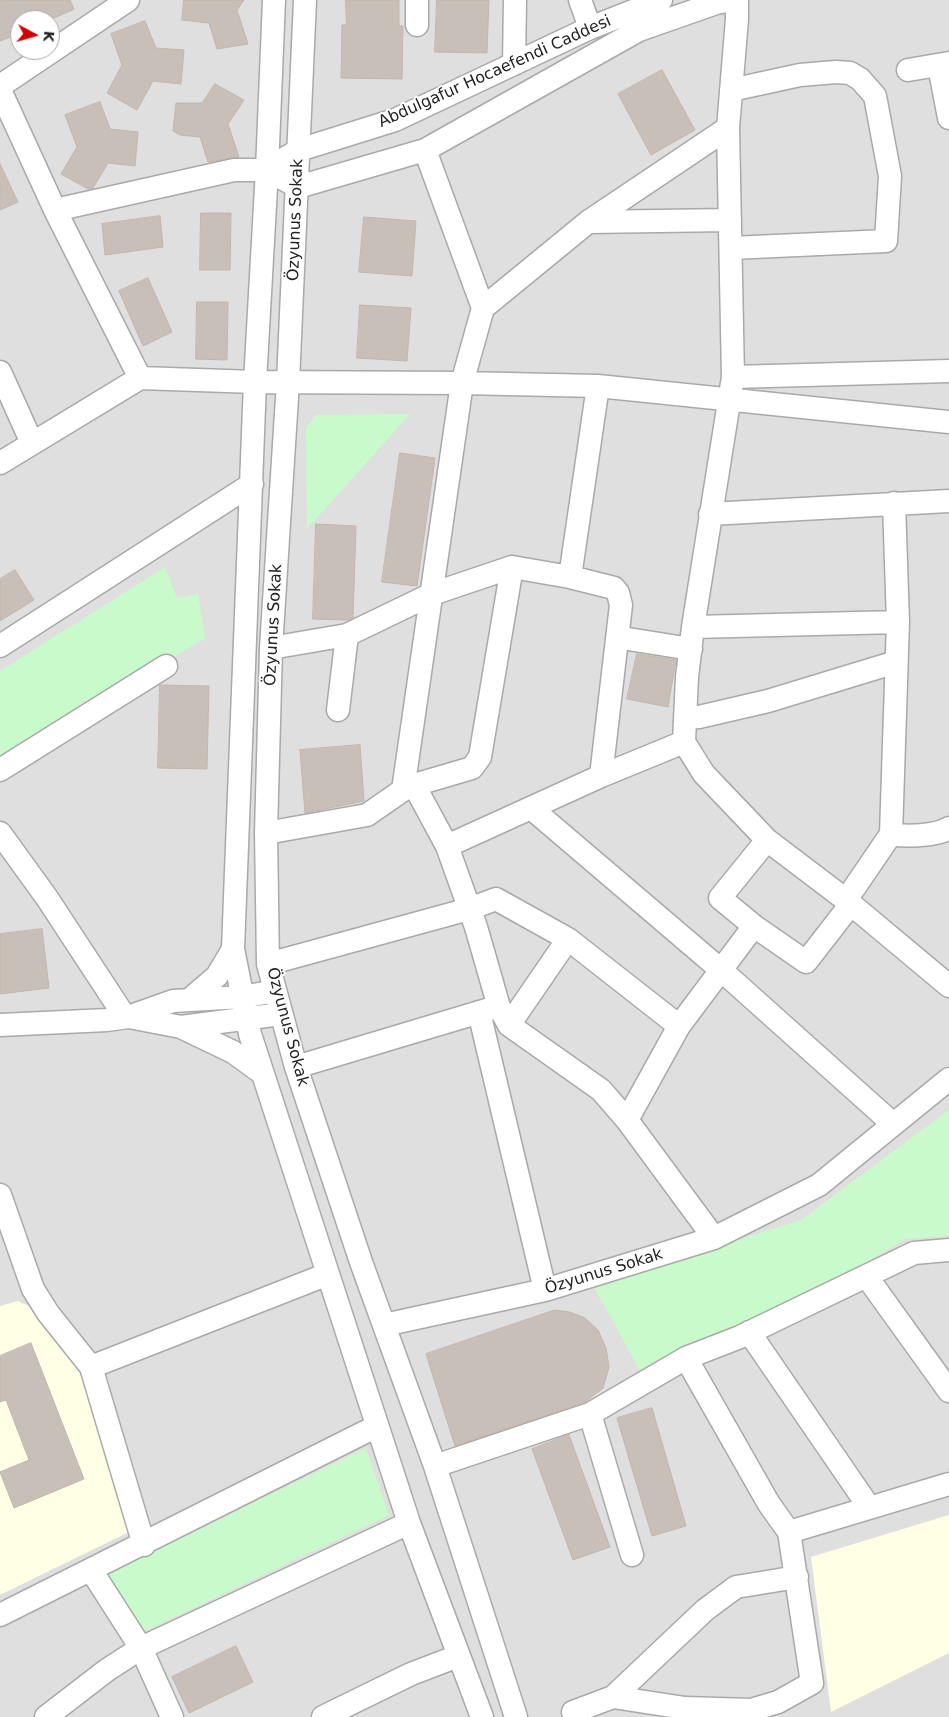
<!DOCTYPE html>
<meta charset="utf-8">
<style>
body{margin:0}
#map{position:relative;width:949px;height:1717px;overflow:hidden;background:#f2efe9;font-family:"DejaVu Sans",sans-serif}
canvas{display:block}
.north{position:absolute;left:10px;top:10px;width:50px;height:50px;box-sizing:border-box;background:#fff;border:1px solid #a7a7a7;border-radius:50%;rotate:96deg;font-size:14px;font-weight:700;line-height:20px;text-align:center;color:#222}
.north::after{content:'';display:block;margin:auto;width:18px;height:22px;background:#d40000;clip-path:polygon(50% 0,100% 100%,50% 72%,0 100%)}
</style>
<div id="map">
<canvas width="949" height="1717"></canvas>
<div class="north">K</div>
</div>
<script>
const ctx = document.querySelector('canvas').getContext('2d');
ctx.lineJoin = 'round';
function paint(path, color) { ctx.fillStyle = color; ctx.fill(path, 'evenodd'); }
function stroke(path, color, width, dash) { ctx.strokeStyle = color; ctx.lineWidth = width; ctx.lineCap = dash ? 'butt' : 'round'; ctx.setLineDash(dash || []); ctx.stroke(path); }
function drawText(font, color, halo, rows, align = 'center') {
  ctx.font = font + ' "DejaVu Sans",sans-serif'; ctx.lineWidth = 4; ctx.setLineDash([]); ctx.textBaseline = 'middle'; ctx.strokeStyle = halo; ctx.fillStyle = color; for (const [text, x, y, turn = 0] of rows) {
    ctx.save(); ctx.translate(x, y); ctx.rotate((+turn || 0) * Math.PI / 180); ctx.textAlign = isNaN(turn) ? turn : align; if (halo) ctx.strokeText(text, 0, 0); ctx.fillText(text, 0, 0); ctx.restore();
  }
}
paint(new Path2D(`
 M0,0H949V1717H0ZM20,20H50V50H20Z`), '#e0dfdf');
paint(new Path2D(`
 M18,1301L35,1309L76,1356L131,1531L0,1595V1306Z
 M949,1515V1653L831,1712L811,1557Z`), '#ffffe5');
paint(new Path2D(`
 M410,414L307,529L306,428L316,415Z
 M165,567L177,598L198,594L205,638L0,763V671Z
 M949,1110V1236L905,1239L857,1268L640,1371L593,1285L801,1220Z
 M366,1448L389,1515L141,1633L105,1575Z`), '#c8facc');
const building = new Path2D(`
 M0,0H70L74,9L50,20H20V33L0,41Z
 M184,0H244L237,10L248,44L217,49L209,23L182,20Z
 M346,0H399V26H403L402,79L341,78L342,25H346Z
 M437,0H489L487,53L435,52Z
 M145,21L156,48L184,50L181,84L153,81L137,110L107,93L122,65L111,34Z
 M662,70L695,130L651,155L618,94Z
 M215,84L244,100L228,124L239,157L208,162L200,137L180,135L173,131L176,103H202Z
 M100,102L110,129L138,132L135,166L108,163L93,188L88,189L61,174L77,147L65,115Z
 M0,164L18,202L0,210Z
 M201,213H231L230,270H200Z
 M160,216L163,247L105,255L102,224Z
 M364,217L416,221L412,276L359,272Z
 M148,278L172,332L143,346L119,291Z
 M197,302H228L227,360L196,359Z
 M360,305L411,308L407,361L357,358Z
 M400,453L435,458L417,586L382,582Z
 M316,524L356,526L353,618L348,620L313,619Z
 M15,570L34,600L0,621V579Z
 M637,654L676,660L668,707L627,699Z
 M160,685L209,686L207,769L158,768Z
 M360,745L364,801L305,813L300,750Z
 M42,929L49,988L0,994V934Z
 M555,1310L570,1312L585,1318L598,1330L606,1348L609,1367L603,1388L585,1402L455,1446L426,1354Z
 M31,1343L84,1479L14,1508L0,1472L29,1460L6,1400L0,1402V1356Z
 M652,1408L686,1526L652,1536L617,1418Z
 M569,1435L610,1547L573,1560L532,1449Z
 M236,1646L253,1682L189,1713L172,1677Z`);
paint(building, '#c7bfb8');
stroke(building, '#c4b6ab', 1);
const minor = new Path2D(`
 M274,0L267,170L255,382L233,949L250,1034L409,1523L482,1717
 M305,0L288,382L271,648L266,833L268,964L296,1067L361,1262L435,1466L516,1717
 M580,0L590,28
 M737,0V19L728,128L733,377L693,627L687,677L684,742L704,774L767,840L846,900L949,986
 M417,25V0
 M514,64L515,0
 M939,66L949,118
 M908,70L949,63
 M0,86L128,0
 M0,90L55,210L140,378
 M731,90L800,75L836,72L850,73L860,79L875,96L890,176L886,241L731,248
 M425,150L483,308
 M287,157L299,150L395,120L590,28L661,0
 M55,210L234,170H267L298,187L425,150L639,30L716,3L733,0
 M588,222L730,220
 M0,372L32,443
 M733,377L949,371
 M0,463L140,378L255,382L462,383L483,308L588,222L728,128
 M710,514L949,501
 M570,577L598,386
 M693,627L898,622
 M628,639L691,649
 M0,646L252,484
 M271,648L347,635L432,594L512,567L570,577L614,588L618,593L621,605L601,776
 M338,710L347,635
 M685,718L699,717L768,701L896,662
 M0,770L166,666
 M414,785L447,846L601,776L684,742
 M403,790L462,383L598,386L949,422
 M531,808L721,970L892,1123
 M0,833L47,898L125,1017
 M266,833L367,815L403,790L414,785L472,768L480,757L512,567
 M891,834C905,837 937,836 949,828
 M767,840L720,898L754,926L806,962L851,904
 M447,846L476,927L499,1007L509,1025L601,1090L627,1120L714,1238
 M846,900L891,834L898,622L894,503
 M268,964L469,909L496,899L568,939L679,1026
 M189,1000L217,976L233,949
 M479,1012L545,1290
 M129,1017L181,1027L281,1014
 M0,1025L107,1020L128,1017L173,1001L242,997L275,991
 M509,1025L568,939
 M181,1027L233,1052L262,1073
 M296,1067L493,1008
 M627,1120L679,1026L754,926
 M0,1195L33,1289L48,1313L91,1367L144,1545
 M867,1277L949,1391
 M384,1325L545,1290L714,1238L819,1185L949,1079
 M749,1332L869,1507
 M91,1367L328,1274
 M590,1414L632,1555
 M435,1466L590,1414L686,1358L740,1337L914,1253L949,1250
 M789,1532L949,1484
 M91,1570L141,1648L409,1523
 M0,1615L377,1426
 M613,1697L705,1610L736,1587L797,1577
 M573,1712L613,1697L685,1708L751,1710L778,1702L812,1683L789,1532L769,1504L686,1358
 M46,1717L107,1670L141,1648L172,1717
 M323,1717L411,1674L458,1656`);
stroke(minor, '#a9a9a9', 25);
stroke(minor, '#fff', 22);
drawText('16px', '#222', '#fff', [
 ["Abdulgafur Hocaefendi Caddesi",495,72,-24],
 ["Özyunus Sokak",296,220,-88],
 ["Özyunus Sokak",274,625,-87],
 ["Özyunus Sokak",287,1027,75],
 ["Özyunus Sokak",604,1272,-17]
]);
</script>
